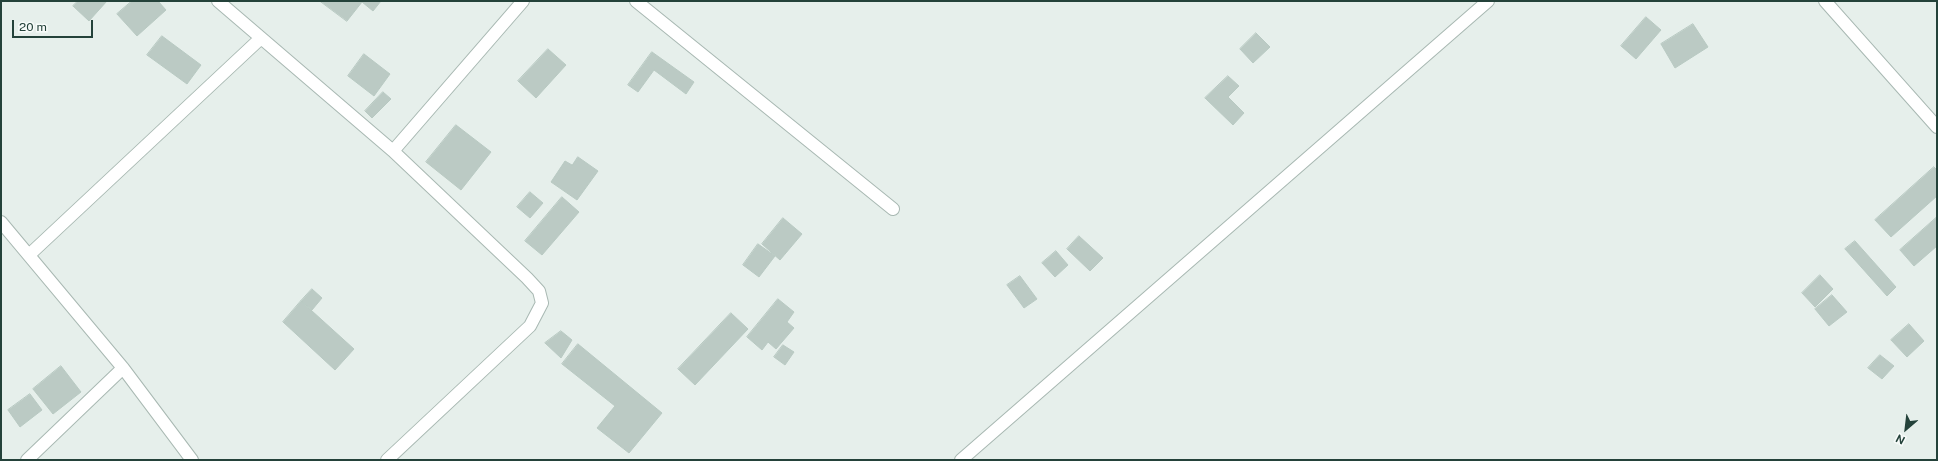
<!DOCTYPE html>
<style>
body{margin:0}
#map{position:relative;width:1938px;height:461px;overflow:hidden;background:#e6efeb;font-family:"Public Sans",sans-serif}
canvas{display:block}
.frame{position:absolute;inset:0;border:2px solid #24423a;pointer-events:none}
.north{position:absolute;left:1886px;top:409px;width:40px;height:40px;-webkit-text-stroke:3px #f7fbf9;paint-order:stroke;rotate:208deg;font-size:11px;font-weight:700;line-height:16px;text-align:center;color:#24423a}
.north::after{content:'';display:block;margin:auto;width:14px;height:18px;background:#24423a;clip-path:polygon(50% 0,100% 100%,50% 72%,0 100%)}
.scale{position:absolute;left:12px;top:20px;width:81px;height:18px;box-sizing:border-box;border:2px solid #24423a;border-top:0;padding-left:5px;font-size:12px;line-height:14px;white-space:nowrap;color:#24423a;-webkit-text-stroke:3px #f7fbf9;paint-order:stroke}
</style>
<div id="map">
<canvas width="1938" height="461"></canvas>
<div class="frame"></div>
<div class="north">N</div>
<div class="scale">20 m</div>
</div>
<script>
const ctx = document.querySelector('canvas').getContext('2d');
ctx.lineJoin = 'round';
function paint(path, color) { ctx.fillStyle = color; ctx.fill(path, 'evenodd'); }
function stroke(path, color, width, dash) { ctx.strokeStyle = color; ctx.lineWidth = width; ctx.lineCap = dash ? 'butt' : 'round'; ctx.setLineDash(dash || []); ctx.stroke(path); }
const building = new Path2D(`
 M78,1H107L89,21L73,6Z
 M132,1H158L166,10L137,36L117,14Z
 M320,1H381L373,11L362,2L347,21Z
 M1646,17L1661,30L1636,59L1621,46Z
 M1693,24L1708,47L1675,68L1661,44Z
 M1256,33L1270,47L1253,63L1240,49Z
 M162,36L201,65L187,84L147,55Z
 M548,49L566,65L536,98L518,81Z
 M652,52L694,82L686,94L654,70L638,92L628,85Z
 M364,54L390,74L374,96L348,76Z
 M1228,76L1239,86L1228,97L1244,113L1233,125L1205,98Z
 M383,92L391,99L372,118L365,111Z
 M456,125L491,152L461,190L426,162Z
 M578,157L598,171L577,200L551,182L565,161L572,165Z
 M1934,167L1937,170V196L1891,237L1875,220Z
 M530,192L543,203L530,218L517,207Z
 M562,197L579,212L542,255L525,241Z
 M1937,217V246L1914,266L1900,250Z
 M783,218L802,234L780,260L762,244Z
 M1079,236L1103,258L1090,271L1067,249Z
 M1855,241L1896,287L1887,296L1845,249Z
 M758,244L775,256L759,277L743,265Z
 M1056,251L1068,265L1055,277L1042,263Z
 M1820,275L1833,289L1815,307L1802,293Z
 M1020,276L1037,299L1024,308L1007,285Z
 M312,289L322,298L312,310L301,301Z
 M1832,295L1847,312L1829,326L1815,309Z
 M778,299L794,312L787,322L794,328L776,349L768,342L762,350L747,337Z
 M301,301L354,349L335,370L283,322Z
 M731,313L748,329L695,385L678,369Z
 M1909,324L1924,341L1907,357L1891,340Z
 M561,331L572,340L561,358L545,343Z
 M578,344L662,413L629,453L597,428L615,406L562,364Z
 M783,345L794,352L785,365L774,357Z
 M1880,355L1894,366L1882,379L1868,368Z
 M61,366L81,392L53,414L33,389Z
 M30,394L42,410L20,427L8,410Z`);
paint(building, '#bbcac4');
stroke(building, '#b8c9c2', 1);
const minor = new Path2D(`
 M218,1L393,151L527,278L539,291L542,303L530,326L387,460
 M636,1L893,209
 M1825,1L1937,127
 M393,151L523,1
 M1,222L123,368L192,460
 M29,255L261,38
 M27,460L123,368
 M961,460L1488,1`);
stroke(minor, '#a8b8b2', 14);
stroke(minor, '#fff', 12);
</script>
